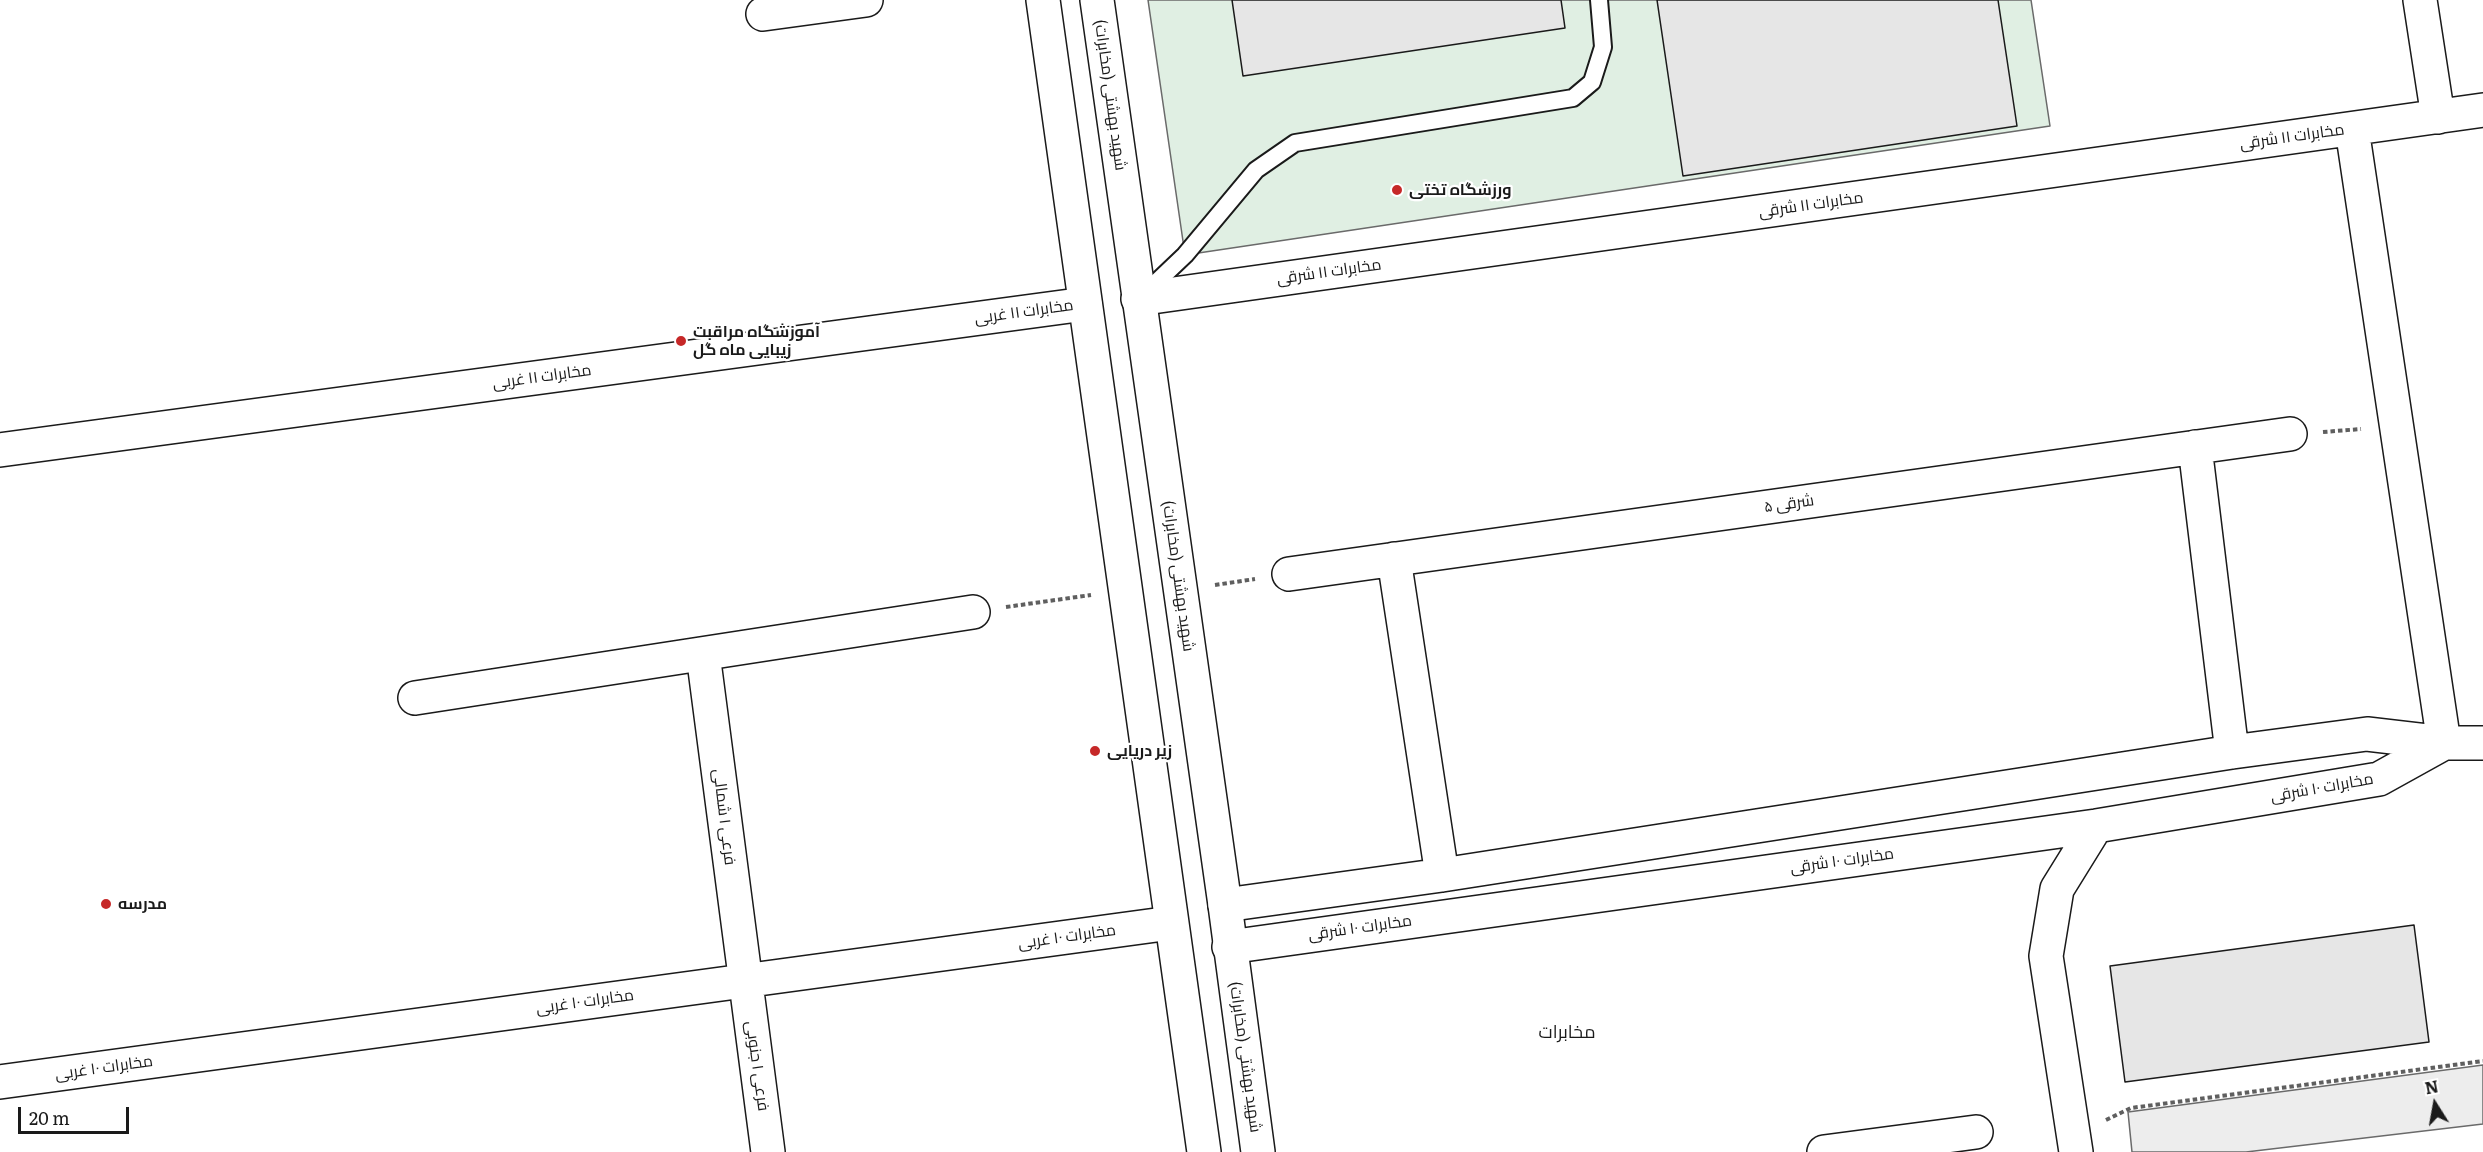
<!DOCTYPE html>
<meta charset="utf-8">
<style>
body{margin:0}
#map{position:relative;width:2483px;height:1152px;overflow:hidden;background:#fff;font-family:Literata,serif}
canvas{display:block}
.north{position:absolute;left:2405px;top:1074px;width:60px;height:60px;-webkit-text-stroke:4px #fff;paint-order:stroke;rotate:349deg;font-size:16px;font-weight:700;line-height:24px;text-align:center;color:#1a1a1a}
.north::after{content:'';display:block;margin:auto;width:21px;height:27px;background:#1a1a1a;clip-path:polygon(50% 0,100% 100%,50% 72%,0 100%)}
.scale{position:absolute;left:18px;top:1107px;width:111px;height:27px;box-sizing:border-box;border:3px solid #1a1a1a;border-top:0;padding-left:8px;font-size:18px;line-height:21px;white-space:nowrap;color:#1a1a1a;-webkit-text-stroke:4px #fff;paint-order:stroke}
</style>
<div id="map">
<canvas width="2483" height="1152"></canvas>
<div class="north">N</div>
<div class="scale">20 m</div>
</div>
<script>
const ctx = document.querySelector('canvas').getContext('2d');
ctx.lineJoin = 'round';
function paint(path, color) { ctx.fillStyle = color; ctx.fill(path, 'evenodd'); }
function stroke(path, color, width, dash) { ctx.strokeStyle = color; ctx.lineWidth = width; ctx.lineCap = dash ? 'butt' : 'round'; ctx.setLineDash(dash || []); ctx.stroke(path); }
function drawText(font, color, halo, rows, align = 'center') {
  ctx.font = font + ' Literata,Cairo,serif'; ctx.lineWidth = 4.5; ctx.setLineDash([]); ctx.textBaseline = 'middle'; ctx.strokeStyle = halo; ctx.fillStyle = color; for (const [text, x, y, turn = 0] of rows) {
    ctx.save(); ctx.translate(x, y); ctx.rotate((+turn || 0) * Math.PI / 180); ctx.textAlign = isNaN(turn) ? turn : align; if (halo) ctx.strokeText(text, 0, 0); ctx.fillText(text, 0, 0); ctx.restore();
  }
}
const green = new Path2D(`
 M1148,0H2031L2050,126L1185,255Z`);
paint(green, '#e0efe3');
stroke(green, '#6a6a6a', 1.5);
const parking = new Path2D(`
 M2483,1065V1124L2246,1152H2132L2128,1112Z`);
paint(parking, '#ededed');
stroke(parking, '#6a6a6a', 1.5);
const building = new Path2D(`
 M1232,0H1561L1565,28L1243,76Z
 M1657,0H1998L2017,126L1683,176Z
 M2414,925L2429,1042L2125,1082L2110,966Z`);
paint(building, '#e6e6e6');
stroke(building, '#1a1a1a', 1.5);
const service = new Path2D(`
 M1144,294L1185,255L1256,170L1295,143L1573,98L1592,82L1603,47L1599,0`);
const minor = new Path2D(`
 M2420,0L2438,117
 M763,14L866,0
 M2352,129L2444,743
 M1138,299L2483,110
 M2195,447L2232,752
 M0,450L1085,304
 M1394,559L1442,875
 M1289,574L2290,434
 M703,654L768,1152
 M415,698L973,612
 M1225,905L1442,875L2232,752L2367,734L2444,743H2483
 M1229,947L2096,826L2379,779L2444,743
 M0,1082L1171,923
 M1824,1152L1976,1132
 M2076,1152L2046,956L2057,889L2096,826`);
const secondary = new Path2D(`
 M1043,0L1204,1152
 M1097,0L1225,905L1258,1152`);
stroke(service, '#1a1a1a', 20);
stroke(minor, '#1a1a1a', 36);
stroke(secondary, '#1a1a1a', 36);
stroke(new Path2D(`
 M2323,432L2361,429
 M1215,585L1255,579
 M1006,607L1091,595
 M2106,1120L2131,1108L2483,1061`), '#5f5f5f', 4, [4.5, 3]);
stroke(service, '#fff', 16);
stroke(minor, '#fff', 33);
stroke(secondary, '#fff', 33);
for (const [x, y, r, color] of [
 [1397,190,6,"#c62828"],
 [681,341,6,"#c62828"],
 [1095,751,6,"#c62828"],
 [106,904,6,"#c62828"]
]) { const dot = new Path2D(); dot.arc(x, y, r, 0, 2 * Math.PI); ctx.fillStyle = color; ctx.fill(dot); stroke(dot, '#fff', 2); }
drawText('16px', '#1a1a1a', '#fff', [
 ["شهید بهشتی (مخابرات)",1110,95,82],
 ["مخابرات ۱۱ شرقی",2292,137,-8],
 ["مخابرات ۱۱ شرقی",1811,205,-8],
 ["مخابرات ۱۱ شرقی",1329,272,-8],
 ["مخابرات ۱۱ غربی",1024,312,-8],
 ["مخابرات ۱۱ غربی",542,377,-8],
 ["شرقی ۵",1789,504,-8],
 ["شهید بهشتی (مخابرات)",1178,576,82],
 ["مخابرات ۱۰ شرقی",2322,788,-10],
 ["فرعی ۱ شمالی",724,817,83],
 ["مخابرات ۱۰ شرقی",1842,861,-8],
 ["مخابرات ۱۰ شرقی",1360,928,-8],
 ["مخابرات ۱۰ غربی",1067,937,-8],
 ["مخابرات ۱۰ غربی",585,1002,-8],
 ["شهید بهشتی (مخابرات)",1245,1057,82],
 ["فرعی ۱ جنوبی",757,1066,82],
 ["مخابرات ۱۰ غربی",104,1068,-8]
]);
drawText('bold 16px', '#1a1a1a', '#fff', [
 ["ورزشگاه تختی",1409,190],
 ["آموزشگاه مراقبت",693,332],
 ["زیبایی ماه گل",693,350],
 ["زیر دریایی",1107,751],
 ["مدرسه",118,904]
], 'left');
drawText('18px', '#1a1a1a', '#fff', [
 ["مخابرات",1567,1033]
]);
</script>
